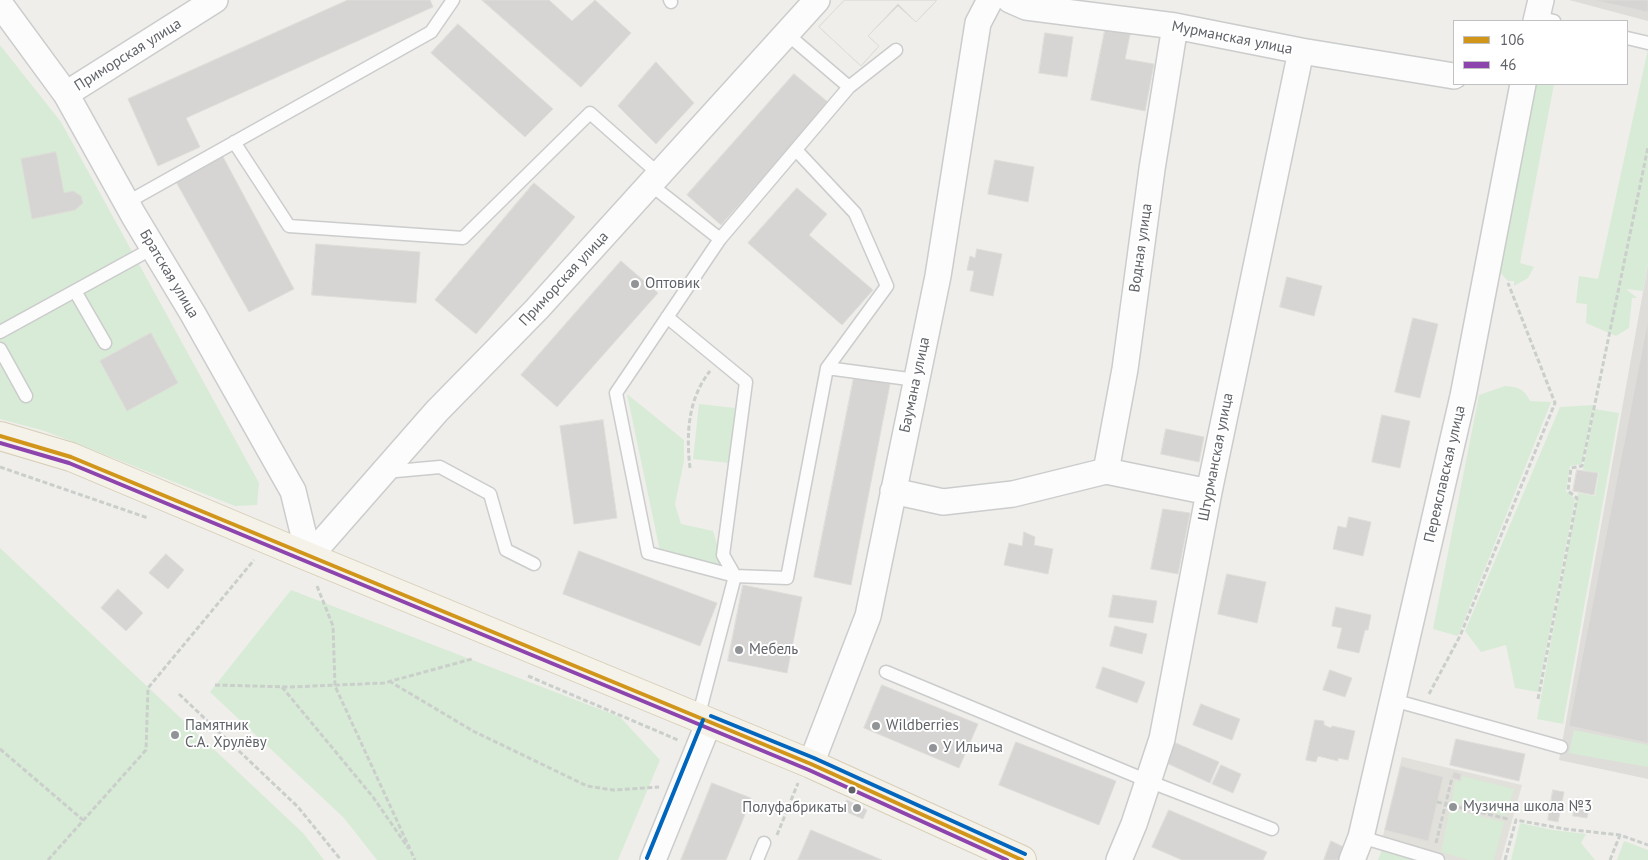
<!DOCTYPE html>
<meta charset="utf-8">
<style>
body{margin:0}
#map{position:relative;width:1648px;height:860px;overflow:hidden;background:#efeeea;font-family:"PT Sans",sans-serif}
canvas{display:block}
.legend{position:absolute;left:1453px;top:20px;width:175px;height:65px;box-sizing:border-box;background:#fff;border:1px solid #bfc1c3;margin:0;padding:6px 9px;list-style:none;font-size:15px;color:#5f6368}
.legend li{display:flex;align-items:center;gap:10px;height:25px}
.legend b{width:25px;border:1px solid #bfc1c3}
</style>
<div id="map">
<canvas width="1648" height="860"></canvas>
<ul class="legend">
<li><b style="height:6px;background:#d1951a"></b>106</li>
<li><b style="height:6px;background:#8e44ad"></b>46</li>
</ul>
</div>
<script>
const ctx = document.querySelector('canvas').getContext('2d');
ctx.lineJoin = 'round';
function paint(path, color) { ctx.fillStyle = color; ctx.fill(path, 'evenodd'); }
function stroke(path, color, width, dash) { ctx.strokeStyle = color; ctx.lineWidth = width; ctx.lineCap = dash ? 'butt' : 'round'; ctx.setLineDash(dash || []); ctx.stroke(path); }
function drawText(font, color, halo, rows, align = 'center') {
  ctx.font = font + ' "PT Sans",sans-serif'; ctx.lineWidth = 4; ctx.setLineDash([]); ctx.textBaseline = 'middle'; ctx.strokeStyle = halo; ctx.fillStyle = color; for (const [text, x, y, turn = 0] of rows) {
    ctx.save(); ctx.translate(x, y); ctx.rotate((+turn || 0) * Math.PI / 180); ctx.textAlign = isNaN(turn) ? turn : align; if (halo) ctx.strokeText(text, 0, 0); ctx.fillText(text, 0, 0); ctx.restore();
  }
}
paint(new Path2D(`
 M1569,0H1648V21Z
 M1648,264V779L1559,760Z`), '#dfddda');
paint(new Path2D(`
 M1402,757L1522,785L1501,860H1448L1382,840Z`), '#e2e0da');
paint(new Path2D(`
 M0,45L61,122L259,483L257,505L235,506L45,431L0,419Z
 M1648,49V263L1643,291L1626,289L1637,298H1632L1629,328L1616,336L1586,323L1587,304L1576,303L1579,276L1598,279Z
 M1536,84H1554L1520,263L1534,267L1528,278L1514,286V281H1508L1499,271Z
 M1505,386C1519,387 1524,389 1530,401L1551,402L1458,636L1433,629L1479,395Z
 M627,394L684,440V461L675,504L681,524L713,531L724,568L660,551Z
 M699,404L735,408L729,463L693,459Z
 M1594,405L1582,464L1570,466L1566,491L1575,499L1538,692L1515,688L1506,645L1481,652L1465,631L1560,407Z
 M1594,409L1619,413L1563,724L1537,719L1578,493L1595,496L1599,473L1583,470Z
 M0,548L304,834L324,860H0Z
 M291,590L620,717L660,760L618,860H377L344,818L210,692Z
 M1574,730L1648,745V767L1569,753Z
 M1462,776L1514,789L1506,816L1452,802L1455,780L1461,782Z
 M1450,809L1504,822L1494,860H1469L1441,852Z
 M1520,823L1553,830L1586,834L1581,843L1595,860H1511Z
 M1624,841L1648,850V860H1617Z
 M1383,847L1425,860H1378Z`), '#d8ebd6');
const building = new Path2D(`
 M348,0H430L433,7L186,118L200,147L158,166L128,99Z
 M482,0H549L572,21L595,0L631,33L581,87Z
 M845,0H937L916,22L898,6L868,36L879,46L861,66L819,27Z
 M845,0H937L916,22L898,4L868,36L879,46L861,66L819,27Z
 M1593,0H1648V12Z
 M458,24L553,109L525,137L431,53Z
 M1106,25L1131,30L1125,59L1154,64L1145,111L1091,100Z
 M1045,33L1073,37L1067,77L1039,73Z
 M656,62L694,103L656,144L618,106Z
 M794,74L829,103L721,225L687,195Z
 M56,152L64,193L73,191L81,196L83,203L75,210L32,219L21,159Z
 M222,155L294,289L249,312L175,180Z
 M995,160L1034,167L1028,202L988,194Z
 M534,183L575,217L476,334L435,300Z
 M797,188L827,214L809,235L873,290L842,325L748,243Z
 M316,244L420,252L416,303L312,295Z
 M977,249L1002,254L993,296L970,291L974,271L967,270L970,256L975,258Z
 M621,261L658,293L557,407L521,375Z
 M1287,277L1322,286L1314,316L1280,307Z
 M1413,318L1438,324L1420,398L1395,392Z
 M1648,320V743L1569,726Z
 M151,333L178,383L127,411L100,361Z
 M854,377L890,384L851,585L814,577Z
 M1382,415L1410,421L1400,468L1372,462Z
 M603,420L617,518L574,524L560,426Z
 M1166,429L1204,437L1199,462L1161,454Z
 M1577,470L1598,473L1594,495L1573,491Z
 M1163,509L1190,513L1178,574L1151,569Z
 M1349,517L1371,522L1363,556L1333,549L1338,526L1346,528Z
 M1024,532L1035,537L1034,545L1053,549L1048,574L1004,565L1009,543L1022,546Z
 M579,551L717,603L700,646L563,594Z
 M166,554L184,570L168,589L149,573Z
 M1227,574L1266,582L1257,623L1218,614Z
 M743,585L802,597L787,673L728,661Z
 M118,589L143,613L126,631L101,608Z
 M1113,595L1157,601L1153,623L1109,617Z
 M1336,607L1371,615L1368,630H1365L1359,653L1337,648L1342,628L1332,626Z
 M1115,626L1147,634L1142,654L1110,646Z
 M1103,667L1145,682L1137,703L1096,688Z
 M1330,670L1352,678L1345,697L1323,690Z
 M882,685L978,724L959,768L864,728Z
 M1201,704L1240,719L1232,740L1193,725Z
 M1315,720L1324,721V725L1331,728L1332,726L1355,731L1348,760L1338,758V761L1318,756L1316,762L1306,760Z
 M1456,739L1525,754L1519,781L1450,765Z
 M1169,740L1219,762L1210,783L1160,760Z
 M1016,742L1116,781L1099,825L999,785Z
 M1221,765L1241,774L1233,793L1212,784Z
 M1401,766L1443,777L1428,841L1385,830Z
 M1454,772L1461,774L1460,780L1452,778Z
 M712,783L751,798L742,822L726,860H681Z
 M1553,790L1564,792L1558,822L1548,820Z
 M1577,798L1591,800L1587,818L1573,816Z
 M847,800L867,810L863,819L842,810Z
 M1169,810L1267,852L1263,860H1182L1152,847Z
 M811,830L882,860H798Z
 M1331,841L1348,849L1345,860H1324Z`);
paint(building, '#d6d5d3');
stroke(building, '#deddd9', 1);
const service = new Path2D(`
 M670,0L671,2
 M1537,17L1554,21
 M787,34L849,87
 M1627,38L1648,43
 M234,142L289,226L463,238L590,113L660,175
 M796,150L855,213L887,286L827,368L916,380
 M651,185L720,239L849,87L896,50
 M126,203L431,32L453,0
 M720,239L616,393L648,553L735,576
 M75,291L105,343
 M667,317L746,382L723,555L735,576
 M0,332L153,248
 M0,349L26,396
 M385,472L440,467L490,494L506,550L534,564
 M886,672L1148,781L1272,829
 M1393,700L1561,747
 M698,718L735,576L787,578L827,368
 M1361,837L1438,860
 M757,860L764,843`);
const minor = new Path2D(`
 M1010,0L1026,7L1175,26L1301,51L1454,76
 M0,4L66,94L134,216L193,314L293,491L309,557
 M1536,21L1541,0
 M1175,26L1152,169L1125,369L1106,471L1209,492
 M66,94L215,0
 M893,491L943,502L1013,494L1106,471
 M309,557L437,411L537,309L817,0
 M811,764L868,616L938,276L978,23L990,0
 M653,860L709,722
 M1119,860L1134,824L1162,739L1209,492L1301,51
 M1352,860L1361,837L1463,396L1523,84`);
const primary = new Path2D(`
 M0,436L71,457L309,557L811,764L1022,860`);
stroke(service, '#cbcccc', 15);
stroke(minor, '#cbcccc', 28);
stroke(primary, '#d7ceb8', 30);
stroke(new Path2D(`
 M0,467L148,518
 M690,468C686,433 688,399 710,371
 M317,586L333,626L335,686L415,860
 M528,676L678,740
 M389,681L473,731L587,786L613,790L659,787
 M215,685L291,687L384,683L472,659
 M282,687L373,797L409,849
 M179,694L298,807L341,860
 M1429,694L1460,636L1555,403L1508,283
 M1538,699L1577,498L1568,491L1571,468L1582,466L1648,147
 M0,749L83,820
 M1437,802L1508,819
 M777,835L798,783
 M1436,843L1452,778
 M48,860L146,750L148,688L254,560
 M1505,860L1516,820L1565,829L1620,835L1648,845
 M1610,860L1620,835`), '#cacfcc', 3, [5, 2.5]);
stroke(service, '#fdfcfc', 12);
stroke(minor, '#fdfcfc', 25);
stroke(primary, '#f4f2e9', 28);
stroke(new Path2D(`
 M0,436L71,457L811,764L1022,860`), '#d1951a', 4);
stroke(new Path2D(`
 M0,443L69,463L809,770L1007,860`), '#8e44ad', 4);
stroke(new Path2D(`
 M711,716L814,758L1025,854
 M647,858L703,720`), '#0065bd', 4);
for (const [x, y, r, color] of [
 [635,284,5,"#919496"],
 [739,650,5,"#919496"],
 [876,726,5,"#919496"],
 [175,735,5,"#919496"],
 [933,748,5,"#919496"],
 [852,790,4.5,"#5f6368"],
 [1453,807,5,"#919496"],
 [857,808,5,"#919496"]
]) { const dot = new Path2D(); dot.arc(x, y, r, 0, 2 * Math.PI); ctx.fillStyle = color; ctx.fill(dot); stroke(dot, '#fff', 2); }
drawText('15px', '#5f6368', '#fff', [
 ["Мурманская улица",1232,38,11],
 ["Приморская улица",128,55,-32],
 ["Водная улица",1141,248,-82],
 ["Братская улица",169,274,59],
 ["Приморская улица",564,279,-47],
 ["Баумана улица",915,385,-78],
 ["Штурманская улица",1216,457,-79],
 ["Переяславская улица",1445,474,-77]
]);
drawText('15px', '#5f6368', '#fff', [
 ["Оптовик",645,284],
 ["Мебель",749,650],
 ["Памятник",185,726],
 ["С.А. Хрулёву",185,743],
 ["Wildberries",886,726],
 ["У Ильича",943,748],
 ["Музична школа №3",1463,807],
 ["Полуфабрикаты",847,808,"right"]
], 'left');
</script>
